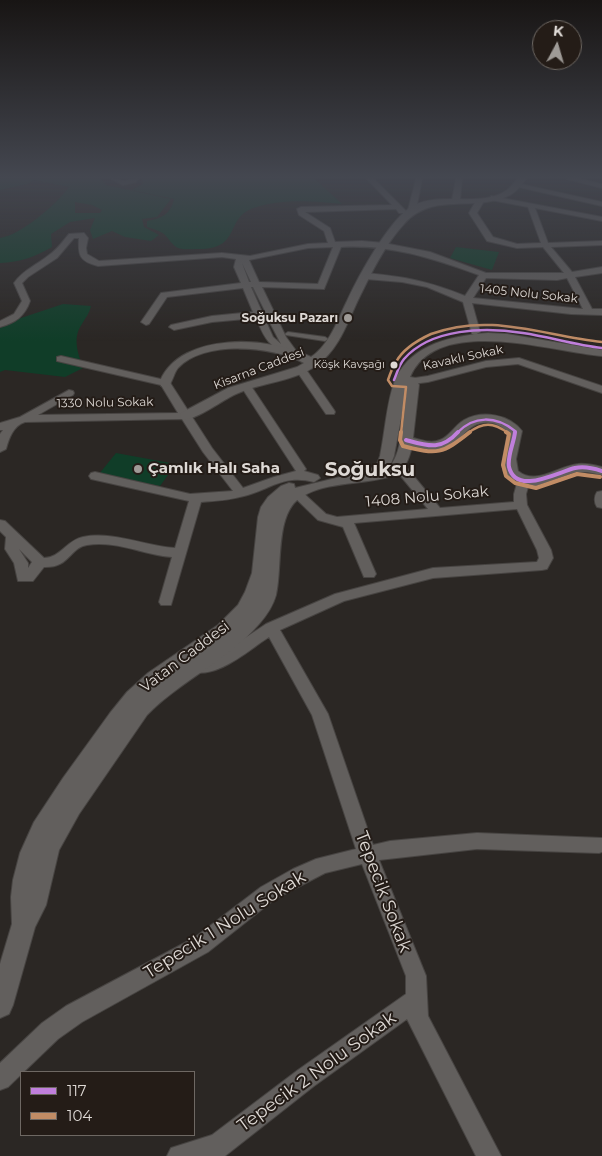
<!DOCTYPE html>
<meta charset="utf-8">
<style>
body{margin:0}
#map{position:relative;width:602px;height:1156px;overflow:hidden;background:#2b2724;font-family:Montserrat,sans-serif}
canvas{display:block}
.legend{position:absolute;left:20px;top:1071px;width:175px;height:65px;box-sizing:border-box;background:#241c17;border:1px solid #6e6863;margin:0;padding:6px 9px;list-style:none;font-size:15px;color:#ded9d5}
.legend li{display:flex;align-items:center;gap:10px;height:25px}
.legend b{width:25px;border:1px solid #6e6863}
.north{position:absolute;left:532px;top:20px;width:50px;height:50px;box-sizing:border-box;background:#241c17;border:1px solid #6e6863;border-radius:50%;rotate:6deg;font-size:14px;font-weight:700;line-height:20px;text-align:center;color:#ded9d5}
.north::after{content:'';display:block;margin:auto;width:18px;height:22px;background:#9f9b97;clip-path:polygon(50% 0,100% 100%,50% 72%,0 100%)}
</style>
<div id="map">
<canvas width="602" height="1156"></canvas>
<ul class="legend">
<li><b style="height:6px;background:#c07fdc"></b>117</li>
<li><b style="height:6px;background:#c18c65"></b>104</li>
</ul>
<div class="north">K</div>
</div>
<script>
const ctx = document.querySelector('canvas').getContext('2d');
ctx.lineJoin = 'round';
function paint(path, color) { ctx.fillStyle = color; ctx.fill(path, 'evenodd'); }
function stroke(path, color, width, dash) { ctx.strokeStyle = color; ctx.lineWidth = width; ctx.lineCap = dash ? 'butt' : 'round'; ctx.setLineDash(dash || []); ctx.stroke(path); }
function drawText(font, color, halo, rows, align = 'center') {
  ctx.font = font + ' Montserrat,sans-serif'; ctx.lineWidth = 4; ctx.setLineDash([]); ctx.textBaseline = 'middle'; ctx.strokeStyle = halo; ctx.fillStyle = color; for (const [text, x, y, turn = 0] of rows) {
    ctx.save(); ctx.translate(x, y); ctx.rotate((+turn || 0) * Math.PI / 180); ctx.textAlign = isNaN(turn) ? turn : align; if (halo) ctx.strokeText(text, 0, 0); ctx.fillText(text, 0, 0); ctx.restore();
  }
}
paint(new Path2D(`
 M0,179H101L106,185L111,186L171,199L157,217L142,219L144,227L159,235L151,241L125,237L112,231L93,239L90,230L95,218L70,222L51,234L52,247C35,257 20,262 0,263V238C21,235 57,204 69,187L34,180L28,184L0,190ZM75,202L92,205L102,210L100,213H75Z
 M142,179H315L342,204C312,201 279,198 251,209C225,220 241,250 197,249C191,249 183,250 178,248C172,245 169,239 165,235C161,231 153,229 147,227V221C161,219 171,214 174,199L131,190L143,184Z
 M456,247L499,252L492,270L450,258Z
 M63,304L91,306C89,314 86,317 82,324C72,338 78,353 83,368L65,377L5,370L0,372V325Z
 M116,453L176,464L160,486L99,474Z`), '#103d28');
const pedestrian = new Path2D(`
 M288,332L325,337L328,339L325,341L286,335L285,334Z`);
const minor = new Path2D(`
 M112,179L124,181L138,179L136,182L123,185Z
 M367,179H374L406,211L405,213H399L396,209L305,212L330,228L335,242L362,241L384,243L430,252L486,273H564L543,247L517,248L487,241L469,213L477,199L484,201L477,213L493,237L517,244L541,243L528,207L491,200V196L602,217V221L535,208L548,243L602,241V245L551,247L572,272L602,267V273L575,277L592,309H602V315L571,314L472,303L480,332L475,335L472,334L463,302L427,287L402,282L366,279L362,276L366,273C406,277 428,281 465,296L479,275C434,259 390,244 341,247L324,289L262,287L286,337L297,352L292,355C269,348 265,339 256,318L212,322L174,330L169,327L171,325L212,316L253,312L243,288L167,297L149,324L146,325L141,322L161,293L241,283L234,267L236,259L222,257L98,266C79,261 78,255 79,238H74L57,258L28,277L22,283L30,301C25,316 15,323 0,327V321L14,314L22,301L14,283C23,270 37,265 49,255C57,250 63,241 69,234L84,233L88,238L86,248L87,254L99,261L222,253L250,256L308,244L328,243L324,231L299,215L297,209L301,207L392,205ZM333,247L318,284L259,282L249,260L308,248ZM242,263L251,282H249ZM486,278L557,280L567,278L583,309L473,298ZM251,287H253L265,311L262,312ZM264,317H267L281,344L273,337Z
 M416,179H422L416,210L412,212L408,210Z
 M456,179H462L460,200L456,202L452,200Z
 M567,179H580L602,184V188Z
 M516,183L602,202V206L514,186L513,185Z
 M61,356L169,381L212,448L243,488L274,477L296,471L242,388L247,385L251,386L306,469L304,471L318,475L320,478L314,482C284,474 271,489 244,496C230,500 215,501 201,502L171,605H161L159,602L172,557C144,555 116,540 87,545C69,548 70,568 44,567L33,581H18L14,563L5,549L6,537L0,531V520L5,521L44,558C60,558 67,540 83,537C114,531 144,546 175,548L189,501L91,479L89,476L91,473L95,472L190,494L233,491L203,452L182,419L25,422C13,426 9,438 6,449L0,452V434L3,430H0V423L20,417L69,390L73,391L74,393L73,395L38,415L178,413L161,385L57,361V357ZM19,549L32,562L28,568V563Z
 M519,358L602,386V393L518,364L486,367L428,382L412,384L407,381L408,379L428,376L486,361Z
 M301,367L305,368L334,410L335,412L334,414H326L296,370Z
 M395,464L407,468L440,508L514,502V494L518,480L524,476L528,477L530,480L526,494L527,505L551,550L553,558L547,569L542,570L433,578L344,601L280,630L328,714L373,845L390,841L477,833L602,838V852L599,853L477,849L379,860L426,976L428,1016L501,1156H476L407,1019L314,1086L225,1156H167L171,1148L212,1135L298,1070L406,994V976L362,864L325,873L275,899L208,952L82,1022L58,1039L8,1087L0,1090V1063L42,1023L66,1006L194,938L261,887L293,869L316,859L356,849L312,715L269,637C247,651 217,680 189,671L186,667L189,663L207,660L218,656L266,624L335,594L433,568L537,562L539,558L537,550L517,509L354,523L376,574L374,577H364L343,527L318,520L290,493L292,490H300L326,514L337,517L428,509L399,474L389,468Z`);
const tertiary = new Path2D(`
 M517,179H526C522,184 516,192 510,195C474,213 433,191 404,224C387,242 373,269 362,292C349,317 341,348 317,365C294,382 262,382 236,394C222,400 195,422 181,419L180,416L181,413L228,388L297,367L304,363C272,346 205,340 178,368C174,373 173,380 169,386H161L160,381C181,331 271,336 311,357C330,344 337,321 347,301C359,275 386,226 408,209C435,189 482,209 507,190C511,187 514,183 517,179Z
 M488,333L507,334L602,350V356C552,352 437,314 410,377L416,378L419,385L413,438C422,440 431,444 440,440C450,436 455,425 464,420C482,410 509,414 522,431L516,459L518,471C536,486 558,466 578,464C586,463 594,465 602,467V475L587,472H576L536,486L512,480L504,473L502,464L508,432C496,420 479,419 467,431C461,436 457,443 450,446C437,452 425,449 412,446C409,460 405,470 392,476C364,485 329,481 303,496C274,511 283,566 276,595C273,606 266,616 259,624C227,661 180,681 147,715L79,814L59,850L46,905L35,927L13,1005L9,1014L0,1018V964L12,924L11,897L13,880L20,853L34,822L63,778L110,713L127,692L148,673L218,625L238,605L245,592L252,573L258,517L261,507L268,497L281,486L289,483L294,484L295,488L369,470L377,464L380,456C385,433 387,398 396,378C413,343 453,336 488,333ZM407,386C405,405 403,453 390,466L394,456Z
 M602,491V508L597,507C594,503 594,496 597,492Z`);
stroke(pedestrian, '#474442', 2);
stroke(minor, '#474442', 2);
stroke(tertiary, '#474442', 2);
paint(pedestrian, '#625f5d');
paint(minor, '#625f5d');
paint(tertiary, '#625f5d');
stroke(new Path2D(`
 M394,380C397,373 399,365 404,359C431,328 485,327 523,333C550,337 575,345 602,348
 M457,433C474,415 496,416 515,431V433`), '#c07fdc', 2.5);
stroke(new Path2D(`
 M515,432C514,443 507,456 509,467C516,496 558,472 575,468C584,466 593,468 602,471
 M406,440C428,446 441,451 458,432`), '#c07fdc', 4);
stroke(new Path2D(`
 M401,433L406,387L392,386L388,380C390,374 392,368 396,362C403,349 418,340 431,334C491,312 543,336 602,342
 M468,433C483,422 493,422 508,433`), '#c18c65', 2.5);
stroke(new Path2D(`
 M401,432L400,440L403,446C438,455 442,454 470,432
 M506,432L509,434L503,465L506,476L515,483L536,488L577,474L600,477`), '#c18c65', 4);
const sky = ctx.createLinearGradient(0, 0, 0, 341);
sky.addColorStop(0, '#181514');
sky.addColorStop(0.52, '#444750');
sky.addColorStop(1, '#44475000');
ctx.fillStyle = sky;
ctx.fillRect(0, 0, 602, 341);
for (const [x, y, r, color] of [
 [348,318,5,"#9f9b97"],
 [394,365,4.5,"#ded9d5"],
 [138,469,5,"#9f9b97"]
]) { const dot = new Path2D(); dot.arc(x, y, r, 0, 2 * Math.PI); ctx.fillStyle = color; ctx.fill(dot); stroke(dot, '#241c17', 2); }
drawText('11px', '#ded9d5', '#241c17', [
 ["Köşk Kavşağı",385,365]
], 'right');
drawText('12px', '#ded9d5', '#241c17', [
 ["1405 Nolu Sokak",529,294,6],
 ["Kavaklı Sokak",463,358,-12],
 ["Kisarna Caddesi",259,369,-21],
 ["1330 Nolu Sokak",105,403,-1]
]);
drawText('bold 12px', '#ded9d5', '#241c17', [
 ["Soğuksu Pazarı",338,318]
], 'right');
drawText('bold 15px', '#ded9d5', '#241c17', [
 ["Çamlık Halı Saha",148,469]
], 'left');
drawText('15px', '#ded9d5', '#241c17', [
 ["1408 Nolu Sokak",427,497,-5],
 ["Vatan Caddesi",185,657,-37]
]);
drawText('18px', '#ded9d5', '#241c17', [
 ["Tepecik Sokak",383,892,69],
 ["Tepecik 1 Nolu Sokak",225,925,-32],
 ["Tepecik 2 Nolu Sokak",317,1072,-36]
]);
drawText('bold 20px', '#ded9d5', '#241c17', [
 ["Soğuksu",370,470]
]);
</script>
